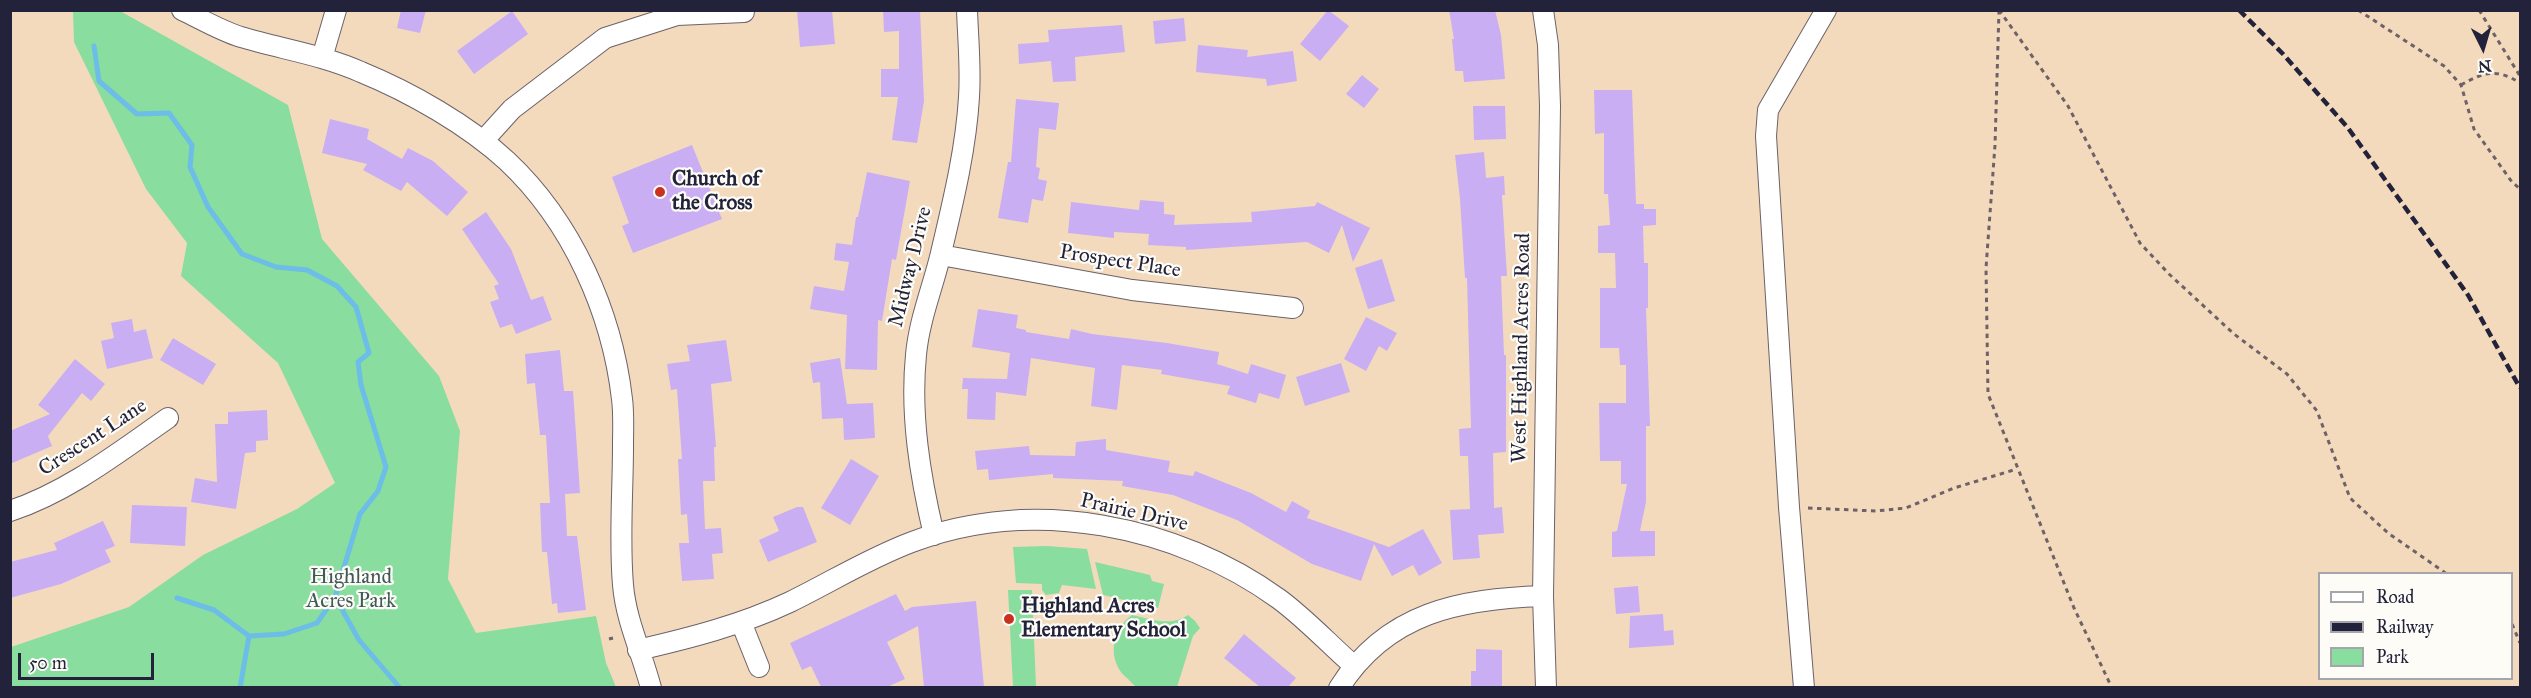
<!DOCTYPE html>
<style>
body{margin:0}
#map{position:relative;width:2531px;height:698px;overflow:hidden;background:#f4dabd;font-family:"IM FELL Great Primer",serif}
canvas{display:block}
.frame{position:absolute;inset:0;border:12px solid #22223b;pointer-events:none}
.legend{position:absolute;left:2318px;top:572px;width:195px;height:108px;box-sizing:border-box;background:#fdfcf7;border:2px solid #a5a5ac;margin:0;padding:8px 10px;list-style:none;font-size:18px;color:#22223b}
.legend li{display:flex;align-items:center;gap:12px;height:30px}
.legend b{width:30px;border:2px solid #a5a5ac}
.north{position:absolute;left:2453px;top:18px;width:60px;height:60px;-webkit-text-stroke:4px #fdfcf7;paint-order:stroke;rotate:175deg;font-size:16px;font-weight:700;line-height:24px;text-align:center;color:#22223b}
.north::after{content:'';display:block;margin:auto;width:21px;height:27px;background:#22223b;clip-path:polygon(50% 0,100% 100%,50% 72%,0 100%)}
.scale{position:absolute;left:18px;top:653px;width:136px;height:27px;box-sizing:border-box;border:3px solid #22223b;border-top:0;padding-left:8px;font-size:18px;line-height:21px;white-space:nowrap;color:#22223b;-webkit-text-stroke:4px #fdfcf7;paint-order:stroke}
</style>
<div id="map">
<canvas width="2531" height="698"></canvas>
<div class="frame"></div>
<ul class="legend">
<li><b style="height:8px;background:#fff"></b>Road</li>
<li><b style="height:8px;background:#22223b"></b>Railway</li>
<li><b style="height:16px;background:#88dd9f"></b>Park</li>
</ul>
<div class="north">N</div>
<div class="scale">50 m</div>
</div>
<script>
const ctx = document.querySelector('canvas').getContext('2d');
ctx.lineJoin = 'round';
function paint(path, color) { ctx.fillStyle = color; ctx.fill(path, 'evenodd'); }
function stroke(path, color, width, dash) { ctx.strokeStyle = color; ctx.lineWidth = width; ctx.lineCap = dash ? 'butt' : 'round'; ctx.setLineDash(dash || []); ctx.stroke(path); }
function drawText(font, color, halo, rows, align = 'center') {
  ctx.font = font + ' "IM FELL Great Primer",serif'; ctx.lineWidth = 4.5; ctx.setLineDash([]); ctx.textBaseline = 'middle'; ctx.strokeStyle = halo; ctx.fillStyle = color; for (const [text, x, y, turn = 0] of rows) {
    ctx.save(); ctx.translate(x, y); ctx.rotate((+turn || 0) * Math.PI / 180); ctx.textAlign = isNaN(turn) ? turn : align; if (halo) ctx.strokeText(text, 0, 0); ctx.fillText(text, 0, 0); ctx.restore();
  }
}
paint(new Path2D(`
 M73,11H120L288,105L322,239L439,376L460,431L448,579L476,633L596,616L606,663L616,687H11V647L129,607L203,555L297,509L335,483L278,363L181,276L187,243L146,189L74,42Z
 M1047,546L1087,549L1096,589L1062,585L1059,593L1046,595L1042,590V584L1016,583L1013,547Z
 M1095,562L1150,575L1152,581L1164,584L1158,608L1103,595Z
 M1008,590H1032L1036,687H1013Z
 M1132,615C1151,619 1171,627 1188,615L1195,621L1200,628L1193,636L1177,687C1165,688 1150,690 1139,688C1135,687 1131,682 1128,679C1107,663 1110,630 1132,615Z`), '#88dd9f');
stroke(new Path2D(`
 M94,46L99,81L137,114L169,113L192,145L190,167L208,207L242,254L276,267L307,270L337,286L356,307L369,353L358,362L361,385L386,467L378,491L360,514L335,597L359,640L400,688
 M177,598L214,610L249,636L284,634L317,623L335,597
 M240,688L249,636`), '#6cbde7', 5);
paint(new Path2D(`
 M401,10H426L420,33L397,28Z
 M797,10H832L835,44L800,47Z
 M883,10H920L924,101L917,143L892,140L898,97H881V69H899V31L884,32Z
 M1328,10L1349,26L1320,61L1300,44Z
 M1449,10H1495L1501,35L1505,79L1464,82L1463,71H1455L1452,39H1454Z
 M512,11L528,34L474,74L457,51Z
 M1184,18L1186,41L1155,44L1153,21Z
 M1122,25L1125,52L1075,57L1076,81L1053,82L1051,61L1019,64L1018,44L1049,42L1048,30Z
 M1198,45L1248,50L1247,57L1293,51L1297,81L1267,86L1266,79L1196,72Z
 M1362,75L1379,89L1364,108L1346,94Z
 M1594,90H1632L1636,204H1644V209H1656V225L1643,226L1644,263H1648V308H1646L1650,426H1646V502L1640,531H1655V556L1612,557V532L1617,531L1627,484H1621V461H1600L1599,403H1626V365H1620L1619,348H1600V288H1616L1615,253H1598V226L1610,225L1608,194H1604V133L1595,134Z
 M1016,99L1059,103L1056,130L1039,128L1036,167L1040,168L1038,179L1047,181L1043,201L1032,199L1028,223L998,218L1008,162H1011Z
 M1473,106H1505L1506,139L1474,140Z
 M330,119L369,129L367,139L402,159L408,148L433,161L468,192L447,216L407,182L401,191L363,170L367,164L322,153Z
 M692,145L722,219L633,253L622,226L629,223L612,177Z
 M1484,152L1486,178L1504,176L1505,195H1502L1507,276H1501L1504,355H1506V452L1493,453L1494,508L1502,507L1504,533L1478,535L1480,558L1453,560L1450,510L1470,509L1468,456H1460L1459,429L1471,428L1467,278H1465L1460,199L1455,155Z
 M867,172L910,181L896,260L892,259L882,321L878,320L877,370L845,369L847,315L810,309L814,286L844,291L849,262L834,260L836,243L852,245L856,217H858Z
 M1140,200L1164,202V214L1175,215L1174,225L1252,222L1251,212L1315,206L1317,202L1370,228L1353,262L1342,225L1329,253L1307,242L1186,250V247L1148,245L1149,234L1114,232V238L1068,233L1071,202L1139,210Z
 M486,212L511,249L531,300L543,296L552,320L516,334L512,324L500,328L490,302L499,299L494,286L499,284L462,229Z
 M1382,259L1395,301L1368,309L1355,268Z
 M978,309L1018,315L1016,328L1026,330V332L1069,339L1071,329L1092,334L1167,343L1219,352L1217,364L1248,374L1251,364L1286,375L1279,399L1259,393L1256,403L1227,394L1230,386L1161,374L1162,370L1122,365L1117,410L1091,406L1095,368L1031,358L1026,396L996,392L995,420L967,419L968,389H962L963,378L1007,379L1010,353L972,347Z
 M1366,317L1397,333L1387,351L1379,346L1366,371L1344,359Z
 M132,319L134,332L146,329L153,358L107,369L101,341L114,338L111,323Z
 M173,338L216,364L203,385L160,360Z
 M726,340L732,381L711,384L716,447H714L715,481H703L705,529L721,528L723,553L712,554L714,579L682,581L679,543H689L687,514L681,515L678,459H682L677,389L671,390L667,364L690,361L687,345Z
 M560,350L564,391H573L580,493L565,494L567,536H577L586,610L558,613L557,603L552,604L547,552H542L540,503H550L546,435H540L535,383L527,384L525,354Z
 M840,358L847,404L873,403L875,438L844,440L843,418L822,419L820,382L813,383L810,363Z
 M75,359L105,384L91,401L82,393L48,436L52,446L10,464V431L50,414L38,405Z
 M1341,363L1350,392L1305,406L1296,377Z
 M267,410L268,440L256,441V452L245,453L236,509L191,502L195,478L217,482L215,424H228V412Z
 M1106,439V450L1170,461L1168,472L1193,476L1195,471L1251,493L1286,512L1292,501L1310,511L1307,518L1389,547L1423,529L1442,563L1419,576L1413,565L1392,576L1374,544L1361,581L1312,564L1237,520L1173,495L1122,486L1123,481L1053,478V474L989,480L988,469L977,470L975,451L1029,446L1030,455L1075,456L1076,442Z
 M851,459L879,476L850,525L821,508Z
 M132,505L187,507L185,546L130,543Z
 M797,507H803L817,542L768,562L759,540L779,531L773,517Z
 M103,521L115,546L105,550L111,562L61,584L10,598V562L57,550L54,543Z
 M1638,586L1640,612L1616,614L1614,588Z
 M896,594L905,611L912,607L976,601L984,687H924L918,626L887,642L905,679L887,687H821L811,666L802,670L790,643Z
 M1663,614L1664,631L1673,630L1674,645L1629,648L1630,616Z
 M1244,634L1296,678L1288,687H1260L1224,658Z
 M1476,649L1502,650V687H1471V671H1476Z`), '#c9aef3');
const minor = new Path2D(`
 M182,10C201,19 221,31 241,37C281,49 323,55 361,72C410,92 468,125 507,161C572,222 612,312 622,399C624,414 623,430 623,446C623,491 619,539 623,585C626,621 642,653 651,688
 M1543,10L1548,45L1550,106L1543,596L1546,688
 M322,58L336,10
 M483,141L512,109L605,38L677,15L744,12
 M941,255L1132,290L1293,308
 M10,511C68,492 119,452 168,418
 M934,535C920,476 910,415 916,355C919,320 933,287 941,253C953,202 966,149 969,97C971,68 968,39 967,10
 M741,622L759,667
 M638,650C690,638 741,625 790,602C831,582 869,558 912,542C1032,496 1177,525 1279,599C1306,619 1329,644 1354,666
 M1339,688C1387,612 1460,599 1543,596
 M1804,688L1789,507L1766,136L1768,110L1826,10`);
stroke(minor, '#6c6268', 22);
stroke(new Path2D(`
 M1999,10L2068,106L2140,243L2169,274L2234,334L2287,374L2317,411L2350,498L2388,533L2447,574
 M1999,10L1995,145L1986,268L1988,394L2074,608L2112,688
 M2358,10L2444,66L2461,85L2474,129L2512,182L2520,189
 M2479,10L2520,76
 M2461,85C2483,72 2497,68 2520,83
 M1808,508L1876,511L1906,508L1954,488L2017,469
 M2512,624L2520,643
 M609,639L613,638`), '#6c6268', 3, [4.5, 4.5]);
stroke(minor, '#fff', 20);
stroke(new Path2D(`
 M2239,10L2283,54L2348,128L2468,295L2520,388`), '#22223b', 4.5, [9, 4.5]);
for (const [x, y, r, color] of [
 [660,192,6,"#c8321e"],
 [1009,619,6,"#c8321e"]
]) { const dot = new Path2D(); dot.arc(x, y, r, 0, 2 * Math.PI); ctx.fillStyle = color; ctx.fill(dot); stroke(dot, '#fdfcf7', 2); }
drawText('bold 21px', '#22223b', '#fdfcf7', [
 ["Church of",672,180],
 ["the Cross",672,204],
 ["Highland Acres",1021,607],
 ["Elementary School",1021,631]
], 'left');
drawText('21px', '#22223b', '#fdfcf7', [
 ["Prospect Place",1120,262,9],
 ["Midway Drive",911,267,-76],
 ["West Highland Acres Road",1522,348,-89],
 ["Crescent Lane",93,438,-33],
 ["Prairie Drive",1134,513,13]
]);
drawText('21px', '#415a59', '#fdfcf7', [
 ["Highland",351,578],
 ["Acres Park",351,602]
]);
</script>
